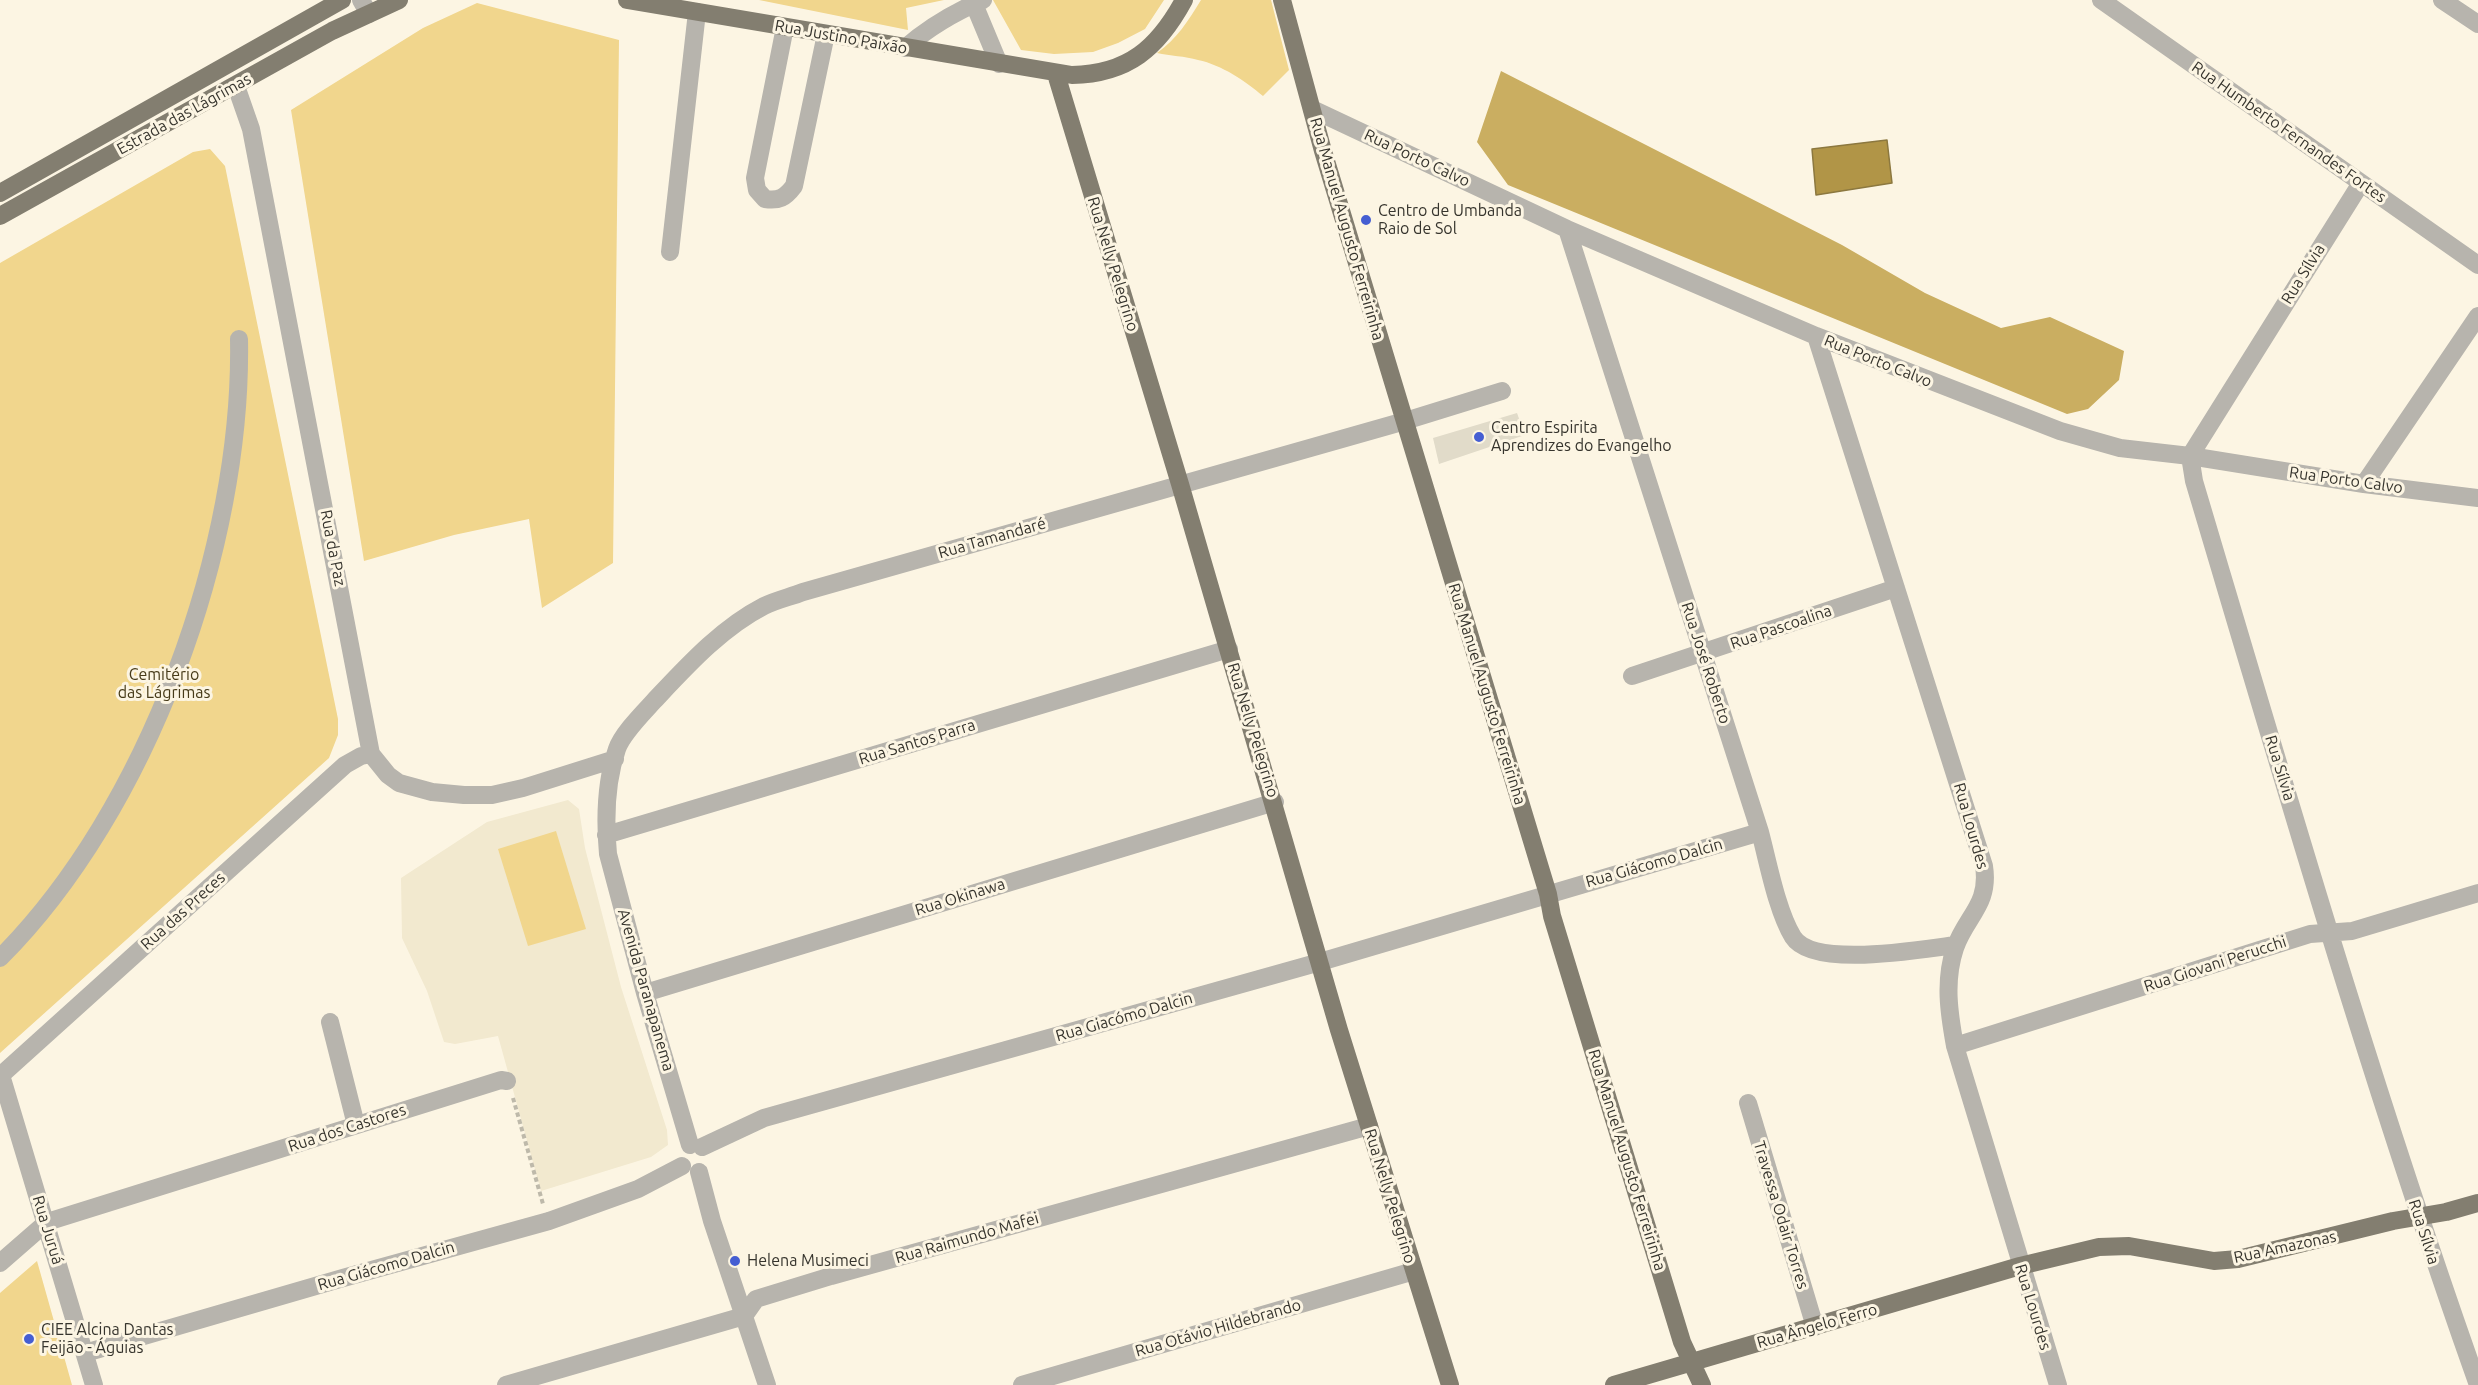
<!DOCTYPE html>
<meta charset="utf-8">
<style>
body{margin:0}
canvas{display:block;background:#fcf5e3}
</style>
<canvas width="2478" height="1385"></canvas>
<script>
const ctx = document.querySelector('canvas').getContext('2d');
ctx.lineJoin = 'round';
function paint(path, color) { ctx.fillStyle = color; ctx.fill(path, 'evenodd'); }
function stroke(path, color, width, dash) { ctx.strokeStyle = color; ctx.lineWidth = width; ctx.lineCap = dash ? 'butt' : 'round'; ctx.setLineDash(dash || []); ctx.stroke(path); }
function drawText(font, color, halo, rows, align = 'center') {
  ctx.font = font + ' Ubuntu,sans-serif'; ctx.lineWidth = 6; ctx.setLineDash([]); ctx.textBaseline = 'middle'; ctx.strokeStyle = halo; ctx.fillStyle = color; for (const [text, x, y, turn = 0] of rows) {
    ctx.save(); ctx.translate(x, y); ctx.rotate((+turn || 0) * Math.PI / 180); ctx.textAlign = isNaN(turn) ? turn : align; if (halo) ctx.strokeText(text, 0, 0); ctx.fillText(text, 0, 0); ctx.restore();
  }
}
paint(new Path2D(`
 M568,800L579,809L585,848L621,987L667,1130L668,1145L651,1157L541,1191L498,1036L455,1044L444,1042L427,991L402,938L401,878L487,822Z`), '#f2e9cf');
paint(new Path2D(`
 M759,0H944L906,8L908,30Z
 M993,0H1164L1145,29L1118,43L1093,52L1054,54L1021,50Z
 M1201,0H1271L1289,70L1263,96C1245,81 1222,65 1198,60C1185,56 1170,56 1157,53C1177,39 1188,21 1201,0Z
 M477,3L619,40L613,563L542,608L529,519L454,535L364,561L291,110L423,28Z
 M210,149L225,166L338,719V735L329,758L0,1053V263L193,152Z
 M556,831L586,929L528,946L498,849Z
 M37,1261L72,1385H0V1293Z`), '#f1d68d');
paint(new Path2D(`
 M1501,71L1842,245L1925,293L2001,328L2050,317L2124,351L2119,380L2088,409L2067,414L1508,185L1477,142Z`), '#caae61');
const water = new Path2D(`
 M1887,140L1892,183L1816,195L1812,149Z`);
paint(water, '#b19547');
stroke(water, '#8c783f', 1.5);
paint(new Path2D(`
 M1517,413L1525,435L1439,464L1433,438Z`), '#e1dbc9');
stroke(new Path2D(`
 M513,1098L543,1204`), '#beb9aa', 4, [4.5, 3]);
stroke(new Path2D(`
 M361,0L369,14
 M2101,0L2478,265
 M2442,0L2478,24
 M974,4L999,64
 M785,27L755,178L757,190L765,199C779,201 785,198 794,186L826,34
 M905,48C929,27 955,12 983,0
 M236,86L251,129L371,754L388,775L399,783L432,792L464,795H492L523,788L615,759
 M1312,109L1567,229L1816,336L2060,431L2120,448L2190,456L2364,484L2478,498
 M2361,183L2190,456L2194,481C2284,783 2372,1087 2478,1385
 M1567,229L1760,832C1768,862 1777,911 1793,937C1813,969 1922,949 1956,945
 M670,252L697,12
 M1816,336L1984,866C1990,905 1966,916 1955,948C1944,981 1949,1013 1955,1046L2058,1385
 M2364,484L2478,316
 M1632,676L1896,588
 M606,835L1229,649
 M0,958C148,810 243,547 239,339
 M645,993L1275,802
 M330,1022L356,1125
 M1955,1046L2310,934L2352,931L2478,893
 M1,1075L94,1385
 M0,1076L345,765L361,756L371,754
 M1748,1103L1815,1327
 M690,1145L645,993L608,854C605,821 606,781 617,749C622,734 642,714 653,702C686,667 721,628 764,606C776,600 790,597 803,592L1405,421L1502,391
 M702,1147L764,1118L1320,962L1760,832
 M699,1172L712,1221L767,1385
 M0,1263L47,1222L501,1080L507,1081
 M85,1353L343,1278L549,1221L638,1189L682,1166
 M506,1385L744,1316L756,1299L831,1276L1369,1126
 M1022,1385L1414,1271`), '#b7b4ad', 18);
stroke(new Path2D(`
 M627,0L1072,75C1128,74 1158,48 1184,0
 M1282,0L1323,151L1548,894L1552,916L1682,1342L1702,1385
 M1056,74L1180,484L1339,1030L1450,1385
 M0,193L342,0
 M0,216L332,31L399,0
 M1614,1385L2020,1266L2099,1247L2129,1246L2214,1261L2238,1259L2393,1221L2446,1212L2478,1203`), '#837e70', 18);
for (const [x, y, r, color] of [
 [1366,220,6,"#455ed2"],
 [1479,437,6,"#455ed2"],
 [735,1261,6,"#455ed2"],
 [29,1339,6,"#455ed2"]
]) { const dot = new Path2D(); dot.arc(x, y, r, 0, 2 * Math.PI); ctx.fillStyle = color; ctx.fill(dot); stroke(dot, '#fcf5e3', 2); }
drawText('16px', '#36342d', '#fcf5e3', [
 ["Rua Justino Paixão",841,37,10],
 ["Estrada das Lágrimas",184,114,-29],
 ["Rua Humberto Fernandes Fortes",2289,132,35],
 ["Rua Porto Calvo",1417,158,25],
 ["Rua Manuel Augusto Ferreirinha",1347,229,74],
 ["Rua Nelly Pelegrino",1113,264,73],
 ["Rua Sílvia",2303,274,-58],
 ["Rua Porto Calvo",1878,361,22],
 ["Rua Porto Calvo",2346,480,8],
 ["Rua Tamandaré",992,538,-16],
 ["Rua da Paz",333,548,79],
 ["Rua Pascoalina",1781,627,-19],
 ["Rua José Roberto",1706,663,72],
 ["Rua Manuel Augusto Ferreirinha",1487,694,73],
 ["Rua Nelly Pelegrino",1253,730,73],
 ["Rua Santos Parra",917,742,-17],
 ["Rua Sílvia",2280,768,73],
 ["Rua Lourdes",1971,826,74],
 ["Rua Giácomo Dalcin",1654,863,-16],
 ["Rua Okinawa",960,897,-17],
 ["Rua das Preces",183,911,-42],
 ["Rua Giovani Perucchi",2215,964,-18],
 ["Avenida Paranapanema",646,990,74],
 ["Rua Giacómo Dalcin",1124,1017,-16],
 ["Rua dos Castores",347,1128,-18],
 ["Rua Manuel Augusto Ferreirinha",1627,1160,73],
 ["Rua Nelly Pelegrino",1390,1196,73],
 ["Travessa Odair Torres",1781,1215,73],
 ["Rua Juruá",48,1230,73],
 ["Rua Sílvia",2424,1232,72],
 ["Rua Raimundo Mafei",967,1238,-16],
 ["Rua Amazonas",2285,1247,-12],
 ["Rua Giácomo Dalcin",386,1266,-16],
 ["Rua Lourdes",2033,1307,73],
 ["Rua Ângelo Ferro",1817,1326,-16],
 ["Rua Otávio Hildebrando",1218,1328,-16]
]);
drawText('16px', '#36342d', '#fcf5e3', [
 ["Centro de Umbanda",1378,211],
 ["Raio de Sol",1378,229],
 ["Centro Espirita",1491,428],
 ["Aprendizes do Evangelho",1491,446],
 ["Helena Musimeci",747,1261],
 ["CIEE Alcina Dantas",41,1330],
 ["Feijão - Águias",41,1348]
], 'left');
drawText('16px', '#473b19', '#fcf5e3', [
 ["Cemitério",164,675],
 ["das Lágrimas",164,693]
]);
</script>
